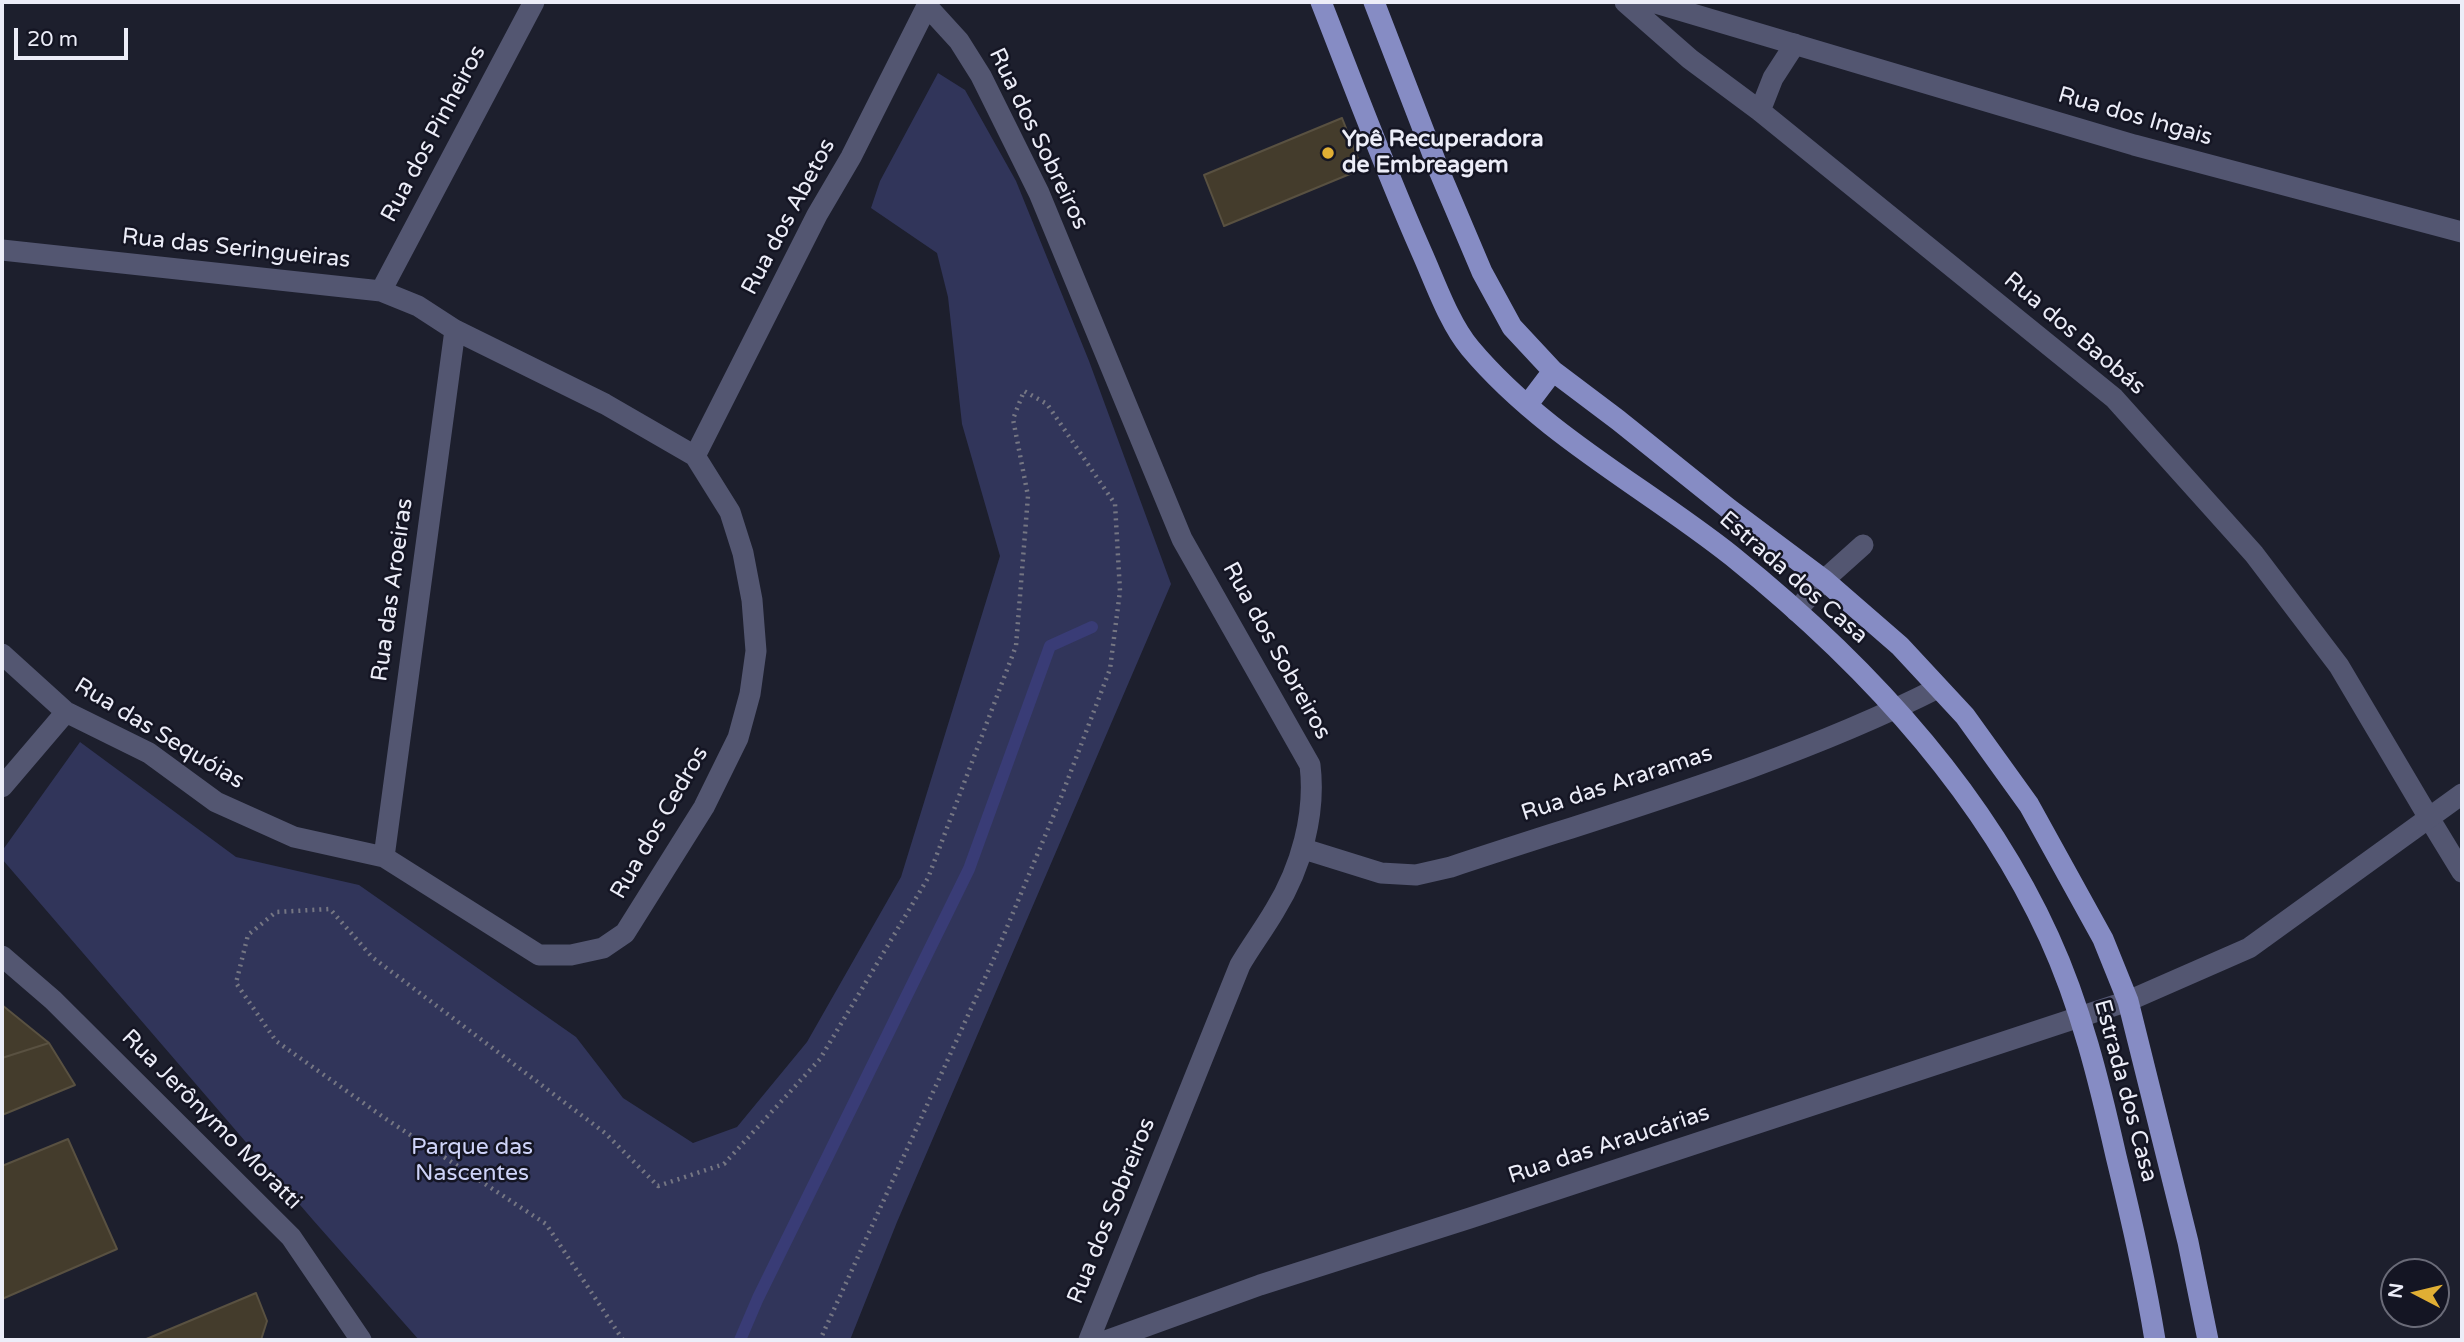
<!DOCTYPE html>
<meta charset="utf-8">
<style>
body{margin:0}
#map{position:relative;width:2464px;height:1342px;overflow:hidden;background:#1d1f2d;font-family:"Varela Round",sans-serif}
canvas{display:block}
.frame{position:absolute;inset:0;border:4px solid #ecedf8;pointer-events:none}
.north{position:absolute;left:2380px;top:1258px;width:70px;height:70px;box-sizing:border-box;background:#141523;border:2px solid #6a6b78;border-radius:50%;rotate:277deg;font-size:19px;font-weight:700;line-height:28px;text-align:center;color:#ecedf8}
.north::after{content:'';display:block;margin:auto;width:24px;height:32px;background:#e1af34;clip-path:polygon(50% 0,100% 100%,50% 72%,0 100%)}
.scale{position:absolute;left:14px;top:28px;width:114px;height:32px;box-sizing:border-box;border:4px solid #ecedf8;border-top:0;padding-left:9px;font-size:21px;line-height:24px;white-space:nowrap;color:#ecedf8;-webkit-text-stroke:5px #141523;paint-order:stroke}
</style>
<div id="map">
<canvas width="2464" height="1342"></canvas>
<div class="frame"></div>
<div class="north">N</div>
<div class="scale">20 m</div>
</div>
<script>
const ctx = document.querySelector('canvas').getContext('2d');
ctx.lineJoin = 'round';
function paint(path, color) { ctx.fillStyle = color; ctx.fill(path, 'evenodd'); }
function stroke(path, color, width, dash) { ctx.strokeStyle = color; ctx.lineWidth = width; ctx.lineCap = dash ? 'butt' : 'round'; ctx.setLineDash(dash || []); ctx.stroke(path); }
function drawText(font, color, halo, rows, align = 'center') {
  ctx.font = font + ' "Varela Round",sans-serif'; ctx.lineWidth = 5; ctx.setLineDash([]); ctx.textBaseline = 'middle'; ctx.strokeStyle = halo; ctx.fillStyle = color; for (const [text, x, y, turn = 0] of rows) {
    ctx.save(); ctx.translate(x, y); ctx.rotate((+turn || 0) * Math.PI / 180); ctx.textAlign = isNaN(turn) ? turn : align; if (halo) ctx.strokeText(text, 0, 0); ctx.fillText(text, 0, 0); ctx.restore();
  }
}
paint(new Path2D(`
 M938,73L965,90L1016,181L1089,361L1171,584L897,1222L850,1340H419L313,1220L2,859V851L80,742L236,857L359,885L576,1037L623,1098L693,1143L737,1127L807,1042L901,877L1000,556L962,424L948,297L937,253L871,208L880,181Z`), '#31355a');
stroke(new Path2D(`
 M740,1340L758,1298L969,869L1050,646L1092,627`), '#393c76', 12);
const building = new Path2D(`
 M1342,118L1362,169L1224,226L1204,175Z
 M2,1005L49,1043L2,1058Z
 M49,1043L75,1085L2,1115V1058Z
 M68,1139L117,1249L2,1299V1166Z
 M256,1293L267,1321L261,1340H144Z`);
paint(building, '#443c2c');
stroke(building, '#595141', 2);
stroke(new Path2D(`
 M623,1340L546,1224L386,1119L276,1041L236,983L248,935L276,912L330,909L372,957L605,1133L658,1186L724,1164L820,1059L928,878L1016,646L1028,496L1013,419L1024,391L1047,404L1115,504L1120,591L1110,669L1060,800L995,956L820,1340`), '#757683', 4.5, [2, 5]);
stroke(new Path2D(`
 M1796,611L1824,580L1863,545
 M2429,818L2462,872`), '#535671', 21);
stroke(new Path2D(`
 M1625,2L1690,59L1760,111L2114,398L2254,554L2339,666L2429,818
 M1652,2L2134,145L2462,232
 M927,6L959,41L981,76L1039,193L1182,539L1310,765C1316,814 1301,868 1275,910C1264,929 1251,946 1240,965L1089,1340
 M1760,111L1773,78L1795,44
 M2,250L381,291L418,306L455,330L605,404L695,456L730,512L743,553L752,600L756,651L750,694L738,738L704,807L625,933L603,948L571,955H539L384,857L294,837L216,802L149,753L66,712L2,654
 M381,291L534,2
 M695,456L817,215L851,157L929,2
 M2,787L66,712
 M1304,849L1381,873L1416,875L1451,867C1613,813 1786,765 1938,688
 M384,857L455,330
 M2,956L53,1000L291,1237L361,1340
 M1108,1340L1260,1285L1470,1218L2128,1001L2249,948L2462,794`), '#535671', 21);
stroke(new Path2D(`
 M1321,2C1354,86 1385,170 1422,253C1435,282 1449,323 1470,348C1542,434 1645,487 1732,556C1860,659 1980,786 2049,937C2081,1007 2099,1081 2116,1156C2131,1217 2145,1278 2155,1340
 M1374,2L1440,173L1482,272L1512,327L1553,371L1618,420L1729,509L1824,580L1900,646L1965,716L2029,805L2103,939L2128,1001L2188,1242L2208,1340
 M1528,404L1553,371`), '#868cc4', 21);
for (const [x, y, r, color] of [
 [1328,153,7,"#e1af34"]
]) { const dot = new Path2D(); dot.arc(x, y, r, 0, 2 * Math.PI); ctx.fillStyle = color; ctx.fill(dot); stroke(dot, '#141523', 2.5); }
drawText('23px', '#ecedf8', '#141523', [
 ["Rua dos Ingais",2135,117,16],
 ["Rua dos Pinheiros",434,134,-62],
 ["Rua dos Sobreiros",1038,139,64],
 ["Rua dos Abetos",789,217,-62],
 ["Rua das Seringueiras",236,249,6],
 ["Rua dos Baobás",2074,334,40],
 ["Estrada dos Casa",1793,578,41],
 ["Rua das Aroeiras",393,590,-82],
 ["Rua dos Sobreiros",1276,651,61],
 ["Rua das Sequóias",159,734,31],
 ["Rua das Araramas",1617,784,-18],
 ["Rua dos Cedros",660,823,-60],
 ["Estrada dos Casa",2125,1091,75],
 ["Rua Jerônymo Moratti",211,1120,45],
 ["Rua das Araucárias",1609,1145,-18],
 ["Rua dos Sobreiros",1112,1211,-68]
]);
drawText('bold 23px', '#ecedf8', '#141523', [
 ["Ypê Recuperadora",1342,140],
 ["de Embreagem",1342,166]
], 'left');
drawText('23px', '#ced3f8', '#141523', [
 ["Parque das",472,1148],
 ["Nascentes",472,1174]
]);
</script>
